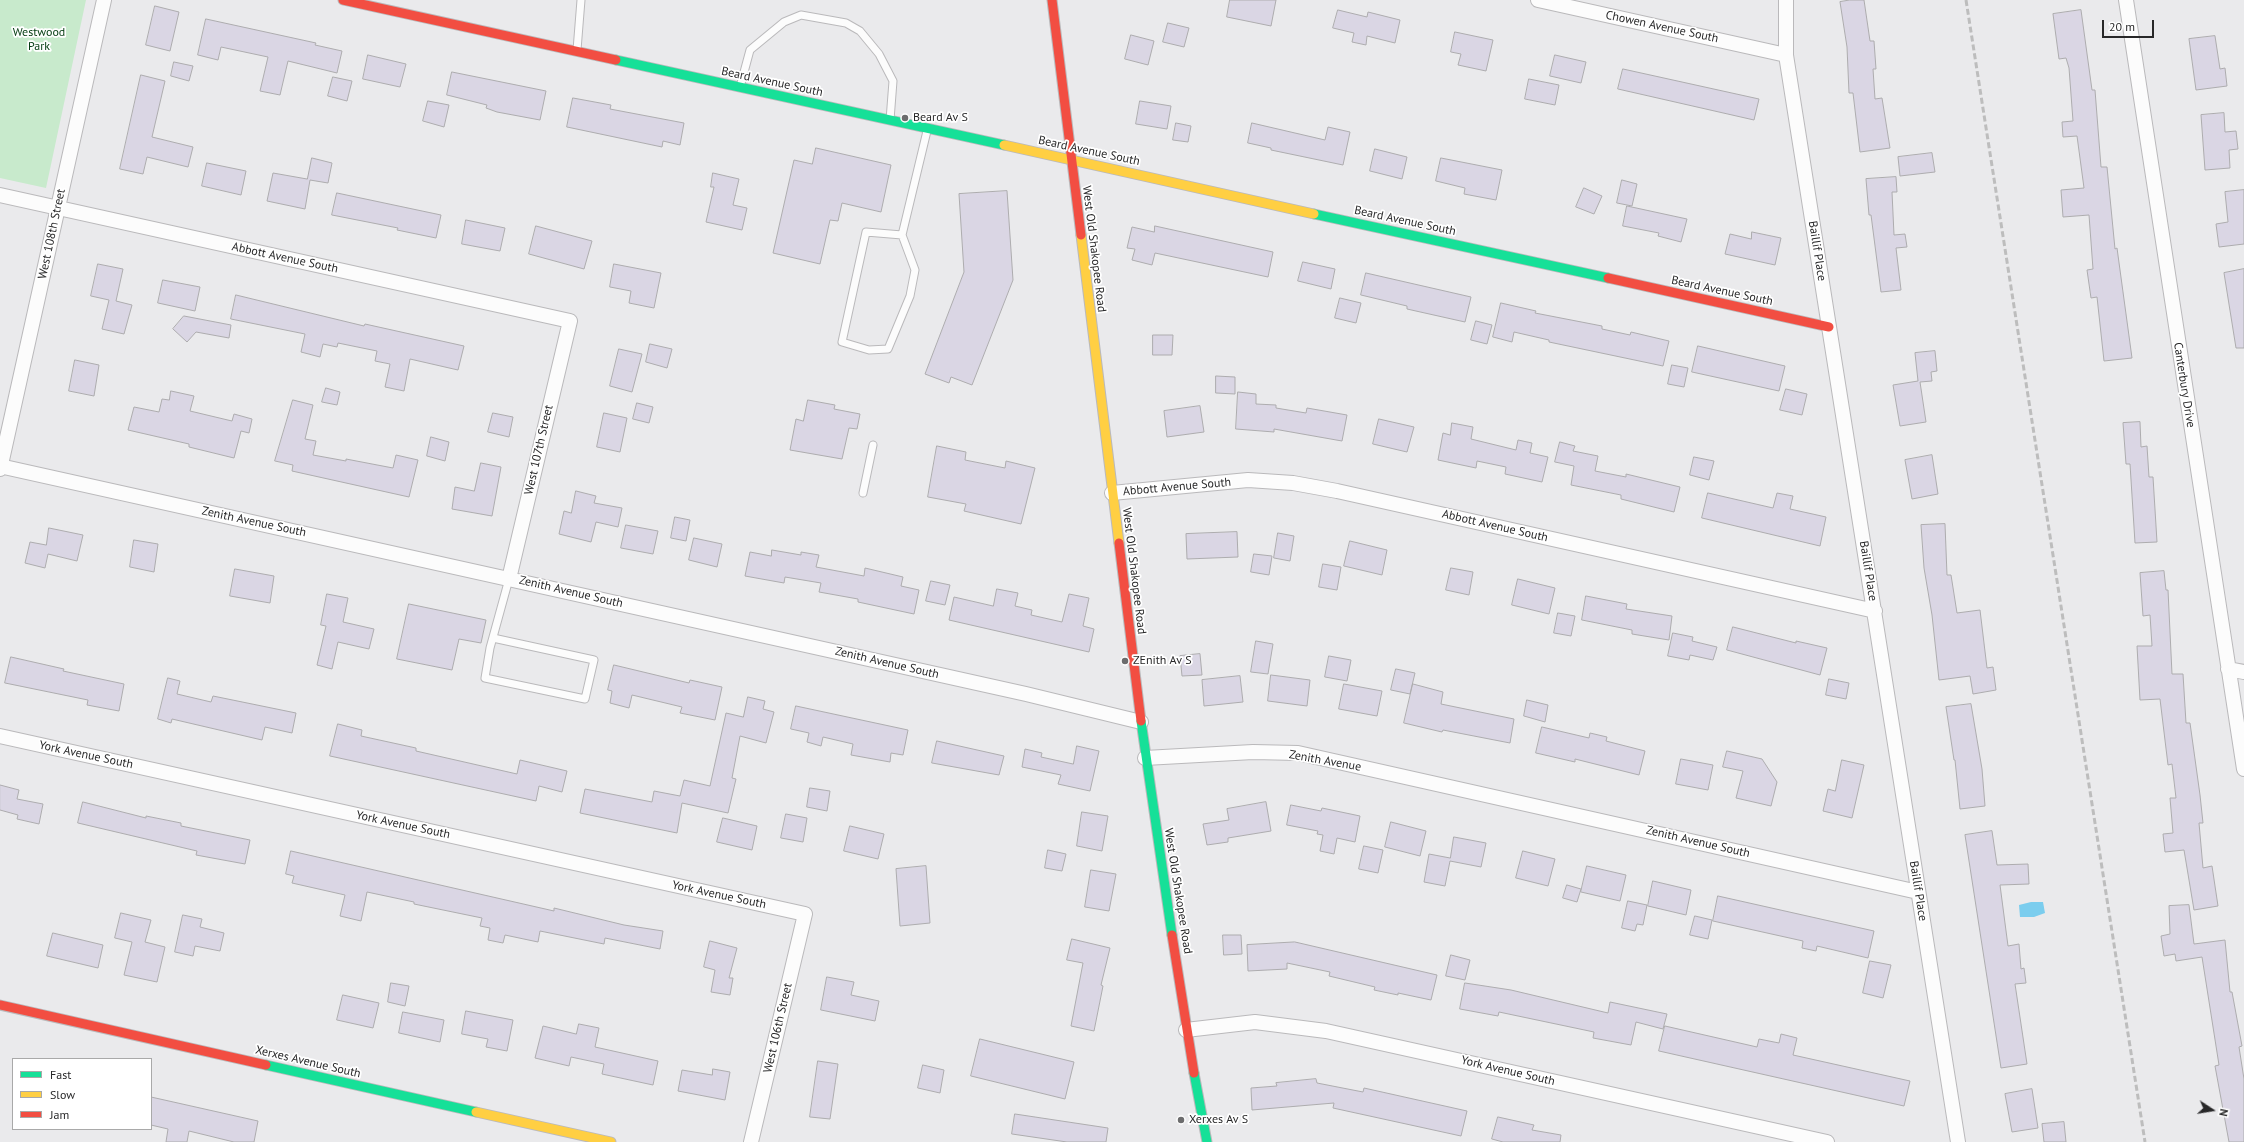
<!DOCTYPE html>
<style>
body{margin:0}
#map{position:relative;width:2244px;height:1142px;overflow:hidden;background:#eaeaec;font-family:"PT Sans",sans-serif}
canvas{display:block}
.legend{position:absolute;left:12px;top:1058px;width:140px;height:72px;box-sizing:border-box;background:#fff;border:1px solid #a9a9a9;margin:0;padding:5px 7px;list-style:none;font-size:12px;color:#282829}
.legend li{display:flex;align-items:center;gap:8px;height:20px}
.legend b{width:20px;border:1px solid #a9a9a9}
.north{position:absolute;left:2192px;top:1090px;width:40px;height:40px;-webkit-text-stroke:3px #fff;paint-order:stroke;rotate:102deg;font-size:11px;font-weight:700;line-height:16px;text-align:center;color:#282829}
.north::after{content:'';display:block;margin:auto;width:14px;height:18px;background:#282829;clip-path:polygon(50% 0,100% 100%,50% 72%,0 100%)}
.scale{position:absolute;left:2102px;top:20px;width:52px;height:18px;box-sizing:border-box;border:2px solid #282829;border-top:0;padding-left:5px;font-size:12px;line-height:14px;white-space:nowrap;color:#282829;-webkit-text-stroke:3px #fff;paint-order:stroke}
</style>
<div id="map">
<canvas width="2244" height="1142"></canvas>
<ul class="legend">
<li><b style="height:5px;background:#16e098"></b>Fast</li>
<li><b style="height:5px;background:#ffcf43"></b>Slow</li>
<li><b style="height:5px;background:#f24e42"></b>Jam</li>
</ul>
<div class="north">N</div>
<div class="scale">20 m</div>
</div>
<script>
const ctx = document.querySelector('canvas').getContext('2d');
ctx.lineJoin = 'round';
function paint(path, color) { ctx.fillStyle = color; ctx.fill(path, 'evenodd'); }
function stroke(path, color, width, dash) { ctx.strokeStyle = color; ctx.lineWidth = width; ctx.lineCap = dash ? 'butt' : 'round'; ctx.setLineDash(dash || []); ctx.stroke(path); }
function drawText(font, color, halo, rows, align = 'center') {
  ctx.font = font + ' "PT Sans",sans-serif'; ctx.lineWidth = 3.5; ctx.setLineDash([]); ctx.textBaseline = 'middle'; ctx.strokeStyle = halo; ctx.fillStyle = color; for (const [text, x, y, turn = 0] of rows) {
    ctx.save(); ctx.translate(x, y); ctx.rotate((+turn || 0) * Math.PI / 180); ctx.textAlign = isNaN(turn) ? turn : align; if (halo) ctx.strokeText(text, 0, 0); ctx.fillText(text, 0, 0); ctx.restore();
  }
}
paint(new Path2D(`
 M0,0H86L46,188L0,178Z`), '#c8eacc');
paint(new Path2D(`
 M2031,902H2043L2045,913L2034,917H2020L2019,905Z`), '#7bcdee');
const building = new Path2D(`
 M1230,0H1276L1271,26L1227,17Z
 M1850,0H1864L1870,41H1874L1876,69H1873L1875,99L1882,98L1890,148L1860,152L1853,93H1849L1847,47L1840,2Z
 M155,6L179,12L170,51L146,45Z
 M1338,10L1367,17L1368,12L1400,20L1395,43L1367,36L1366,45L1352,42L1354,33L1333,28Z
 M2081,10L2092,90H2095L2101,167H2107L2115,249L2117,248L2132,358L2104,361L2097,297L2091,298L2087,270L2093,269L2089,215L2063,217L2061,190L2084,188L2077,136L2063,137L2062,122L2073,121L2069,68L2066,58L2059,59L2053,14Z
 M206,19L316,43L315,45L342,51L337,73L288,61L280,95L260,91L268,57L221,47L218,60L198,55Z
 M1168,23L1189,28L1184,47L1163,42Z
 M1455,32L1493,40L1486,71L1458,65L1461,54L1451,52Z
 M1131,35L1154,41L1148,65L1125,59Z
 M2215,36L2220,69L2225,68L2227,86L2196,90L2189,39Z
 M368,55L406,64L400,87L363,79Z
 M1555,55L1586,62L1581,83L1550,76Z
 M174,62L193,66L189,81L171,76Z
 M1623,69L1759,99L1754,120L1618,89Z
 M452,72L546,91L540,120L497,112L486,108L487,105L447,95Z
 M141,75L165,81L152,137L193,147L188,167L147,157L143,174L120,169Z
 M333,77L352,81L347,101L328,96Z
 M1529,79L1559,85L1555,105L1525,99Z
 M573,98L611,105L610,109L684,123L680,145L663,141L662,147L567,127Z
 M428,101L449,105L444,127L423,121Z
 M1140,101L1171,106L1167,129L1136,124Z
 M2224,113L2225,132L2236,131L2238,149L2229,150L2230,168L2205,170L2201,115Z
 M1176,123L1191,126L1188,142L1173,140Z
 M1252,123L1325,140L1328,127L1350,132L1343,165L1271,150V148L1248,143Z
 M816,148L891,165L881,212L842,203L838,221L830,220L820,264L773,253L794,160L812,164Z
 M1375,149L1407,157L1402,179L1370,171Z
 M1932,153L1935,172L1900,176L1898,157Z
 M312,158L332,163L328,183L310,180L305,209L267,201L273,173L307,179Z
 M1441,158L1502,170L1496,200L1464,194L1465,188L1436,181Z
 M207,163L246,171L241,195L202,186Z
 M713,173L739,179L733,205L747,208L742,230L706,222L714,187H711Z
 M1896,177L1897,192H1892L1894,235L1905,234L1907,247L1896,248L1901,290L1881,292L1871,215H1869L1866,179Z
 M1622,180L1637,184L1632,206L1617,203Z
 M1584,188L1602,196L1594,214L1576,207Z
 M2244,190V244L2219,247L2216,224L2228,222L2225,192Z
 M1007,191L1013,280L972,385L951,377L949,383L925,374L964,272L959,194Z
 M337,193L441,215L436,238L397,230L398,228L332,215Z
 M1627,206L1687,219L1681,242L1658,236L1659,233L1623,226Z
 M466,220L505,228L500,251L462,244Z
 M536,226L592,241L584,269L529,254Z
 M1155,226L1273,252L1268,277L1155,253L1152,265L1132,260L1135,249L1127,248L1132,227L1154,232Z
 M1752,232L1781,238L1775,265L1725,254L1730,234L1751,239Z
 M1303,262L1335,269L1331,289L1298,281Z
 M98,264L123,269L116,301L132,305L124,334L102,329L109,300L91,296Z
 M614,264L661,273L654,308L629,303L631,291L610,287Z
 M2244,269V348H2236L2224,273Z
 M1366,273L1471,297L1465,322L1407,309V306L1361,295Z
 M163,280L200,287L195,311L158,303Z
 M236,295L364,326L365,324L464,346L458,370L410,359L404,391L385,387L390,364L375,361L377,351L338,343L337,347L323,344L320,357L301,352L305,334L231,319Z
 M1340,298L1361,303L1356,323L1335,318Z
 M1501,303L1536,311L1535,313L1602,326V329L1630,335L1631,332L1669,341L1663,366L1549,342V340L1514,332L1512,342L1493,337Z
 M184,316L231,325L229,338L196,332L187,342L173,329Z
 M1476,321L1492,325L1487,344L1471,340Z
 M1153,335H1173L1172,355H1153Z
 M650,344L672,349L667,368L646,362Z
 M1698,346L1785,366L1779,391L1692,372Z
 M619,349L642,354L632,392L610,386Z
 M1935,351L1937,371L1931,372L1932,381L1920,382L1926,422L1900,426L1893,385L1918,381L1915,353Z
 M75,360L99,365L94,396L69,391Z
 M1672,365L1688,368L1684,387L1668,384Z
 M1216,376L1235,377V394L1216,393Z
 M326,388L340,392L337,405L322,402Z
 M1786,389L1807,394L1802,415L1780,410Z
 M171,391L194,396L190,411L232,421L234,414L252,419L249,433L241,431L234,458L189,447V444L128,430L134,407L159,412L162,399L169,400Z
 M1238,392L1256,394V404L1276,405V408L1306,413L1307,408L1347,415L1342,441L1274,429V432L1236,429Z
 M293,400L313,405L305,439L316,441L313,455L346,461V459L393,468L396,455L418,460L409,497L292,471L293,465L275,461Z
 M808,400L835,405L834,409L860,414L857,429L849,428L842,459L790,450L796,419L803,421Z
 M637,403L653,407L649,423L633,419Z
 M1200,406L1204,432L1167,437L1164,411Z
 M493,413L513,417L509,437L488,432Z
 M604,413L627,418L620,452L597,447Z
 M1379,419L1414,427L1407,452L1373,444Z
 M2140,422L2141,447L2147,446L2149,477H2153L2157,542L2135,543L2130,464H2126L2123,423Z
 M1452,423L1473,427L1471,439L1516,450L1518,440L1532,443L1530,453L1548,457L1542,482L1505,474L1506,467L1477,461L1476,468L1438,460L1443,433L1450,435Z
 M431,437L449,442L445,461L427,456Z
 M1560,442L1575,446L1573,451L1598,456L1595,471L1626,477V474L1680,487L1674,512L1621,499V495L1571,485L1574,466L1555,462Z
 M937,446L966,452L965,460L1005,468L1006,461L1035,468L1021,524L964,511L966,504L928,497Z
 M1932,455L1938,494L1912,499L1905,460Z
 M1694,457L1714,461L1709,480L1690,475Z
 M481,463L501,467L492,516L452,509L455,487L474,491Z
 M576,491L596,496L594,503L622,508L618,527L596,522L591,542L559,534L564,511L571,513Z
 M1708,493L1773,508L1777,493L1793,496L1790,509L1826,517L1820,546L1702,518Z
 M675,517L690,520L686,541L671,538Z
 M1945,524L1947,575H1951L1957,613L1980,610L1987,668L1993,667L1996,690L1973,694L1970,676L1939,680L1932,615L1924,568L1921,525Z
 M626,525L658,531L653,554L621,548Z
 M49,528L83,535L77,561L48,554L45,568L25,563L30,542L46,545Z
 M1237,532L1238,557L1187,559L1186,534Z
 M1278,533L1294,536L1290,561L1274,558Z
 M694,538L722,544L717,567L689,560Z
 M134,540L158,544L154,572L130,567Z
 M1350,541L1387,550L1382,575L1344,566Z
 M772,550L801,555V552L819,555L816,567L864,576L865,568L903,577L901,586L919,590L914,614L858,602V599L819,592L821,583L785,577L784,583L745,576L750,552L771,556Z
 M1254,554L1272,556L1269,575L1251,572Z
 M1323,564L1341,567L1337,590L1319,587Z
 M1451,568L1473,572L1469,595L1446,590Z
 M235,569L274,576L270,603L230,596Z
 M2164,571L2166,590H2168L2172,674H2183L2186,723H2190L2200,795L2203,823H2199L2203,868L2212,866L2218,906L2194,910L2184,850L2165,852L2163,834L2173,833L2170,798H2176L2172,764L2168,765L2160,699L2140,700L2137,646H2152L2150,615L2143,616L2140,573Z
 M1518,579L1555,588L1549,614L1512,605Z
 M931,581L950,585L945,605L926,601Z
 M997,589L1018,593L1015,606L1032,610L1031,615L1062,622L1069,594L1089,598L1083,626L1094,629L1089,652L949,620L954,597L993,606Z
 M327,594L348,598L343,622L374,629L369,649L338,642L332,669L317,665L326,626L321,625Z
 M1586,596L1627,604L1626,609L1672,616L1669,640L1632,634V630L1582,620Z
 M409,604L486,620L481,643L459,639L452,670L397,659Z
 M1558,613L1575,616L1571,636L1554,633Z
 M1733,627L1796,643V641L1827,648L1820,675L1727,650Z
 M1673,633L1693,637L1692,641L1717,647L1713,660L1690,655L1689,660L1668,656Z
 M1256,641L1273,644L1268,674L1251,672Z
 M1200,654L1202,675L1182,676L1180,656Z
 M1329,656L1351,660L1347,681L1325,677Z
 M11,657L64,669L63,671L124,684L119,711L87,705L88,700L5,683Z
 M614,665L689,683L690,680L722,687L715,720L680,713L682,707L632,695L629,708L610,703L612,691L608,690Z
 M1396,669L1415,673L1410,694L1391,690Z
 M1271,675L1310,680L1307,706L1268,701Z
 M1240,676L1243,702L1204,706L1202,680Z
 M168,678L180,681L177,694L211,702L213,696L296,713L292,733L265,727L262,740L172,719L171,723L158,719Z
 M1829,679L1849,683L1846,699L1826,695Z
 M1344,684L1382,691L1377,716L1339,709Z
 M1413,684L1443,692L1441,704L1514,719L1510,743L1443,730L1442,732L1404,723Z
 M748,697L765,701L763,709L774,712L766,743L740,736L732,778L736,779L728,813L682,803L677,833L580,813L585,789L652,802L654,791L680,796L684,780L710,786L726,713L743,717Z
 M1527,700L1548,705L1545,722L1524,716Z
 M1971,704L1982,769L1985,806L1960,809L1955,760H1954L1946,707Z
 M796,706L908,730L903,755L891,753L890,762L851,755L853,744L823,737L821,746L807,742L809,733L791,729Z
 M338,724L362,730L361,736L416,748V751L517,774L520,760L567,771L562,792L539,786L536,801L330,756Z
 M1542,727L1589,738L1590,733L1607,737L1606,741L1645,751L1639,775L1575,759V762L1536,753Z
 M937,741L1004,756L999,775L932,763Z
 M1077,746L1099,751L1090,791L1058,784L1061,775L1022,767L1025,749L1042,753L1041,757L1073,764Z
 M1727,751L1762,759L1777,782L1771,806L1736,798L1743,771L1723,767Z
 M1681,759L1713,765L1708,790L1676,784Z
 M1842,760L1864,765L1852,818L1823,811L1828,789L1835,791Z
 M0,785L19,790L17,799L43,804L39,824L17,819L18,815L0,810Z
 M810,788L830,791L827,811L807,807Z
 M83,802L146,818V816L181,823V826L250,840L245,864L196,855L197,851L78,823Z
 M1266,802L1271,831L1228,838V842L1207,845L1203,824L1229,820L1227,809Z
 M1291,805L1321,811L1322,808L1360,816L1355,842L1337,838L1334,854L1320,851L1323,835L1317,834L1318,831L1287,825Z
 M1082,812L1108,816L1102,851L1077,846Z
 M786,814L807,818L803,842L781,838Z
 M723,818L757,826L752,850L717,842Z
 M1391,822L1426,831L1420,856L1385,847Z
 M850,826L884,834L878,859L844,851Z
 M1992,831L1997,865L2028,864L2029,884L2000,885L2008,946L2019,944L2021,969L2024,968L2026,983L2015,984L2027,1064L2001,1068L1965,835Z
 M1454,837L1486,843L1481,867L1450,861L1445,886L1424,882L1429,854L1450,858Z
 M1364,846L1383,850L1378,873L1359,869Z
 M1048,850L1066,854L1062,871L1045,868Z
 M291,851L554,911V908L624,925L663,931L660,949L605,938L604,944L540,931L538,942L505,935L503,943L488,940L490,928L480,926L482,918L414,904V902L367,892L361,921L340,916L345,895L292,883L294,876L286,874Z
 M1523,851L1555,859L1548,886L1516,878Z
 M926,866L930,923L900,926L896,869Z
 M1587,866L1626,875L1620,901L1581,892Z
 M1091,870L1116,874L1109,911L1085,907Z
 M1653,881L1691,890L1686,915L1648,906Z
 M1567,885L1581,889L1577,902L1563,898Z
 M1718,896L1874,931L1868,958L1817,946L1816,951L1802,948L1803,941L1713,921Z
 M1628,901L1647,905L1643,925L1637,924L1635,931L1622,928Z
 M2189,905L2194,944L2225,940L2230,992H2232L2242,1046L2239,1047L2244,1079V1142H2229L2215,1066L2219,1065L2202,957L2176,961L2175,954L2164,956L2161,936L2170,934L2169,906Z
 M121,913L151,920L145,942L165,947L157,982L124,975L132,942L115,938Z
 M183,915L202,919L200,927L224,933L220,951L195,946L193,956L175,952Z
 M1695,916L1712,920L1708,939L1690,935Z
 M53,933L103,945L98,968L47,956Z
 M1223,935H1241L1242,954L1224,955Z
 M1072,939L1110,948L1101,985L1103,986L1094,1031L1071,1026L1083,963L1067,960Z
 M710,941L737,948L729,978H733L730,995L711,992L715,970L704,967Z
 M1295,942L1437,975L1431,1000L1398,993V995L1374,990L1375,987L1329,976L1330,972L1287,963V969L1248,971L1247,945Z
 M1451,955L1470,960L1465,980L1446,976Z
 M1870,961L1891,965L1883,998L1863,993Z
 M827,977L854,982L851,995L879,1001L875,1021L821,1010Z
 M391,983L409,986L405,1006L388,1002Z
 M1465,983L1511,990L1608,1013L1610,1002L1667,1014L1663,1029L1636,1022L1631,1045L1593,1038L1594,1032L1499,1012L1498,1016L1460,1009Z
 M343,995L379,1003L373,1028L337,1020Z
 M466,1011L513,1020L507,1051L486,1047L488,1039L462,1034Z
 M403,1012L444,1020L440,1042L399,1033Z
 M579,1024L599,1028L595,1047L658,1061L653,1085L602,1074L604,1064L571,1057L569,1066L535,1058L543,1026L576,1034Z
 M1665,1026L1757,1047L1759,1039L1779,1043L1781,1034L1797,1038L1793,1055L1910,1081L1904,1106L1659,1051Z
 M980,1039L1074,1062L1065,1099L971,1076Z
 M818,1061L838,1064L830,1119L810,1117Z
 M923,1065L944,1070L940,1093L918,1088Z
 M713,1069L730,1072L725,1100L678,1091L682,1070L712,1075Z
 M1316,1079L1317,1083L1363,1092L1364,1088L1467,1111L1461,1136L1333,1108L1334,1103L1252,1110L1251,1088L1277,1086L1276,1083Z
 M2032,1089L2038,1128L2012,1132L2005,1094Z
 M151,1097L258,1121L254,1142H234L189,1131L187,1142H166L168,1129L151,1125Z
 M1015,1114L1108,1128L1106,1142H1067L1012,1134Z
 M1498,1117L1534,1125L1532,1130L1561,1135L1560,1142H1503L1492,1139Z
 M2064,1122L2066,1142H2044L2042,1124Z`);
paint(building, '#dad6e4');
stroke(building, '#adacae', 1);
const lane = new Path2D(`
 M577,50L581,0
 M740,87L750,50L784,22L801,15L846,23L860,31L879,54L893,81L890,120
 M902,235L866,232L842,342L869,350L888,349L910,296L915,270L902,235L927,131
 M863,493L873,445
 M493,638L594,660L585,699L485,678L490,648L509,579`);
const street = new Path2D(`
 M1538,0L1786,55
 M1786,0V55L1958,1142
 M2126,0L2244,769
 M0,195L570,321L509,579
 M0,466L1026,694L1141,722
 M0,469L104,0
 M1112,493L1248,480L1293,483L1337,491L1875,611
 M2228,669L2244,672
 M0,736L805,914L751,1142
 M1145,758L1253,752L1298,753L1918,892
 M1186,1030L1255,1022L1326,1031L1827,1142`);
const fast = new Path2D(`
 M616,60L1004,145
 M1314,214L1608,278
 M1141,721L1172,935
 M266,1065L476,1112
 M1194,1073L1207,1142`);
const slow = new Path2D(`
 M1004,145L1314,214
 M1081,235L1119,543
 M476,1112L611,1142`);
const jam = new Path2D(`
 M343,0L616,60
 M1052,0L1081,235
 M1608,278L1829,327
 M1119,543L1141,721
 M1172,935L1194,1073
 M0,1005L266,1065`);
stroke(lane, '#bab9bb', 9);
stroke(street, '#bab9bb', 16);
stroke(fast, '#bab9bb', 11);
stroke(slow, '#bab9bb', 11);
stroke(jam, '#bab9bb', 11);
stroke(lane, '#fcfcfc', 7);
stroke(street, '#fcfcfc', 14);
stroke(fast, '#16e098', 9);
stroke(slow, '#ffcf43', 9);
stroke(jam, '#f24e42', 9);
stroke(new Path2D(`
 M1966,0L2145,1142`), '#bdbdbd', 3, [6, 3]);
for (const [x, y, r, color] of [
 [905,118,4,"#6c6c6d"],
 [1125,661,4,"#6c6c6d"],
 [1181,1120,4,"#6c6c6d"]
]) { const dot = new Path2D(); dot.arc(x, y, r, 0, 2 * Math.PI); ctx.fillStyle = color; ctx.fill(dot); stroke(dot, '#fff', 1.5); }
drawText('12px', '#282829', '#fff', [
 ["Chowen Avenue South",1662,27,12],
 ["Beard Avenue South",772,82,12],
 ["Beard Avenue South",1089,151,12],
 ["Beard Avenue South",1405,221,12],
 ["West 108th Street",52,234,-78],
 ["West Old Shakopee Road",1094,249,83],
 ["Baillif Place",1817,251,81],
 ["Abbott Avenue South",285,258,12],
 ["Beard Avenue South",1722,291,12],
 ["Canterbury Drive",2184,385,81],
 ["West 107th Street",539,450,-77],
 ["Abbott Avenue South",1177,487,-5],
 ["Zenith Avenue South",254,522,12],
 ["Abbott Avenue South",1495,526,13],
 ["West Old Shakopee Road",1134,571,83],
 ["Baillif Place",1868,571,81],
 ["Zenith Avenue South",571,592,13],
 ["Zenith Avenue South",887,663,13],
 ["York Avenue South",86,755,12],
 ["Zenith Avenue",1325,761,10],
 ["York Avenue South",403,825,12],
 ["Zenith Avenue South",1698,842,13],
 ["West Old Shakopee Road",1178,891,81],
 ["Baillif Place",1918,891,81],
 ["York Avenue South",719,895,12],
 ["West 106th Street",778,1028,-77],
 ["Xerxes Avenue South",308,1062,13],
 ["York Avenue South",1508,1071,13]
]);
drawText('12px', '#023b0f', '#fff', [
 ["Westwood",39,33],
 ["Park",39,47]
]);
drawText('12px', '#282829', '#fff', [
 ["Beard Av S",913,118],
 ["ZEnith Av S",1133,661],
 ["Xerxes Av S",1189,1120]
], 'left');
</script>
